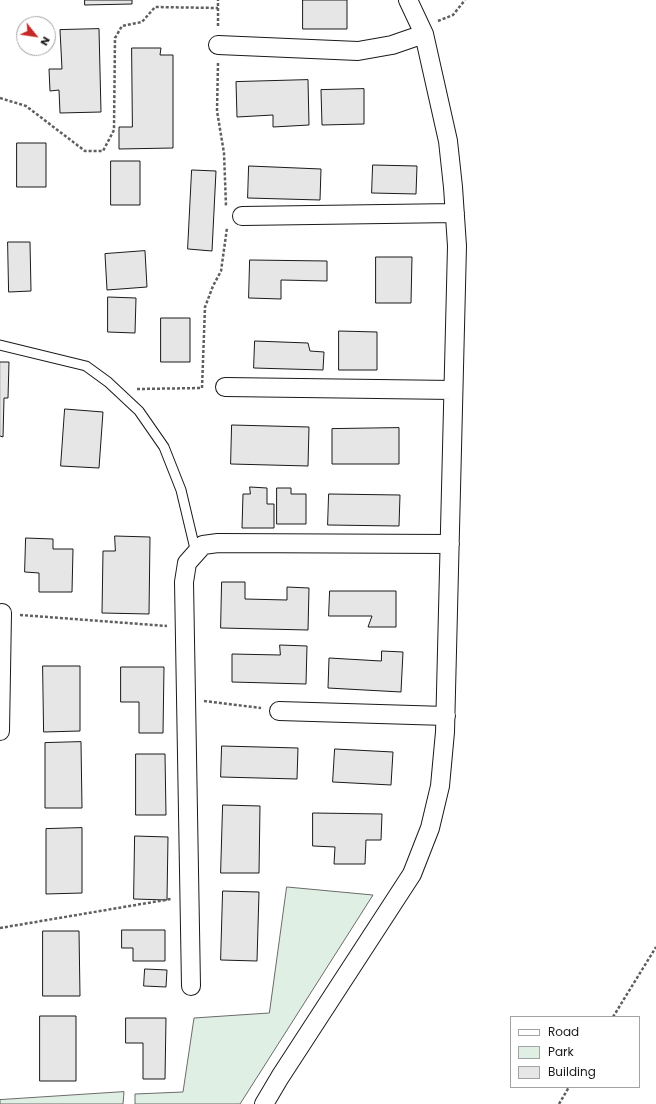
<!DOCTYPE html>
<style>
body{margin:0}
#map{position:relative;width:656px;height:1104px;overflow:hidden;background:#fff;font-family:Poppins,sans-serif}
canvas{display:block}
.legend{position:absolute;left:510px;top:1016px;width:130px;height:72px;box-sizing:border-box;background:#fff;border:1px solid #a3a3a3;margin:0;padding:5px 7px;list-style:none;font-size:12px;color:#1a1a1a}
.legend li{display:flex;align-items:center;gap:8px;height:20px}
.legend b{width:20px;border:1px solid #a3a3a3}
.north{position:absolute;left:16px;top:16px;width:40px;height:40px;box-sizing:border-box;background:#fff;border:1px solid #a3a3a3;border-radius:50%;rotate:120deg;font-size:11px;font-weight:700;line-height:16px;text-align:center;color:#1a1a1a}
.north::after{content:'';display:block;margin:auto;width:14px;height:18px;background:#c62828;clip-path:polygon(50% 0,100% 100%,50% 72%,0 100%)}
</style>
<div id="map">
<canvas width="656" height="1104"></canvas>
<ul class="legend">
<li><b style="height:5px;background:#fff"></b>Road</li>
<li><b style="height:11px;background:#e0efe3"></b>Park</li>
<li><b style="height:11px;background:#e6e6e6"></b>Building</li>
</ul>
<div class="north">N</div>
</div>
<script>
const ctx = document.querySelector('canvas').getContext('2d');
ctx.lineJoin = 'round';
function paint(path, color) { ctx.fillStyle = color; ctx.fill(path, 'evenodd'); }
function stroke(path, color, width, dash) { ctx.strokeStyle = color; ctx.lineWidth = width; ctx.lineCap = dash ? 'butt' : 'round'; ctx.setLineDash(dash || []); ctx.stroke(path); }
const green = new Path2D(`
 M287,887L373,895L240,1104H135V1094L183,1092L194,1018L269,1013Z
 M124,1092L123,1104H0V1100Z`);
paint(green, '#e0efe3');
stroke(green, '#6a6a6a', 1);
const building = new Path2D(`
 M85,0H132V4L85,5Z
 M303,0H347V29H303Z
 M99,29L101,112L60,113L59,90L50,91L49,69H62L60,30Z
 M132,48H161L160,55H173V148L119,149V127H132Z
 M308,80L309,125L273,127V115L237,117L236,82Z
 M364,89V124L322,125L321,90Z
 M17,143H46V187H17Z
 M111,161H140V205H111Z
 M373,165L417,166L416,194L372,193Z
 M249,166L321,169L320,200L248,198Z
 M192,170L216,171L212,251L188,249Z
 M8,242H30L31,291L9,292Z
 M145,251L147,287L107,290L105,254Z
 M376,257H412L411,303H376Z
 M250,260L327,261V281L281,280V299L249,298Z
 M108,297L136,298L135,333L108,332Z
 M161,318H190V362H161Z
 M339,331L377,332V370H339Z
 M255,341L308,343L310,351L324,352L323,370L254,368Z
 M0,362H9L8,398H4L3,437L0,436Z
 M65,409L103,412L99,468L61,466Z
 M232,425L309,427L308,466L231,464Z
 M399,428V464H332V429Z
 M250,487L267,488V504H274V528H242L243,494H250Z
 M277,488H291V494H306V524H277Z
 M329,494L400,495L399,526L328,525Z
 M115,536L150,537L149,614L102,613L103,551H115Z
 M26,538L53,539V549H73L72,592H39V573L25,572Z
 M222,582H245V599L287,600V587L309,588L308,630L221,628Z
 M330,591H396V627H368L372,616H329Z
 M280,645L307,646L306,684L232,682V654L280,655Z
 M382,651L403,652L401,692L328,688L329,658L381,661Z
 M43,666H80V731L44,732Z
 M121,667H164L163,733H139V702H121Z
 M81,742L82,808H45V743Z
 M222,746L298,748L297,779L221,777Z
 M335,749L393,752L391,785L333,782Z
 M136,754H165L166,815H136Z
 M223,805L260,806L259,873H221Z
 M313,813L382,814L381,840H366L365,864H334L335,847L313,846Z
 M82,828V893L46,894V829Z
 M135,836L168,837L167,900L134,899Z
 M223,891L259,892L257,961L221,960Z
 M122,930H165V961H133V948H122Z
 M43,931H79L80,996H43Z
 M145,969L167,970L166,987L144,986Z
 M40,1016H76V1081H40Z
 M126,1018H166L165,1079H143V1043H126Z`);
paint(building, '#e6e6e6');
stroke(building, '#1a1a1a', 1);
const lane = new Path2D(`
 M0,345L86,366L108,382L139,411L164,447L181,490L196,553`);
const street = new Path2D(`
 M218,45L358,51L392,45L424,34
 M242,216L455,213
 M225,387L453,390
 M279,711L446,716
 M0,731L2,613
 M191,986L184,582L187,563L203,545L218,543L450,544
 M264,1104L280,1077L412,874L430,828L440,786L445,732L457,246L453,187L448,141L424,34L408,0`);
stroke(lane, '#1a1a1a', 11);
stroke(street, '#1a1a1a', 20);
stroke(new Path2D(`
 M438,21L453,15L465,0
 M218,26V0
 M218,63L217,111L224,153L226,206
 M0,98L26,106L85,151H103L114,130L115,38L122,26L142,22L155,7L218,8
 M202,388L205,307L213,286L221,271L227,228
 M137,389L202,388
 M20,615L167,626
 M204,701L261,708
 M0,928L171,899
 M613,1017L656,947
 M559,1104L569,1087`), '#5f5f5f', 2.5, [3, 2]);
stroke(lane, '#fff', 9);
stroke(street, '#fff', 18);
</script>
